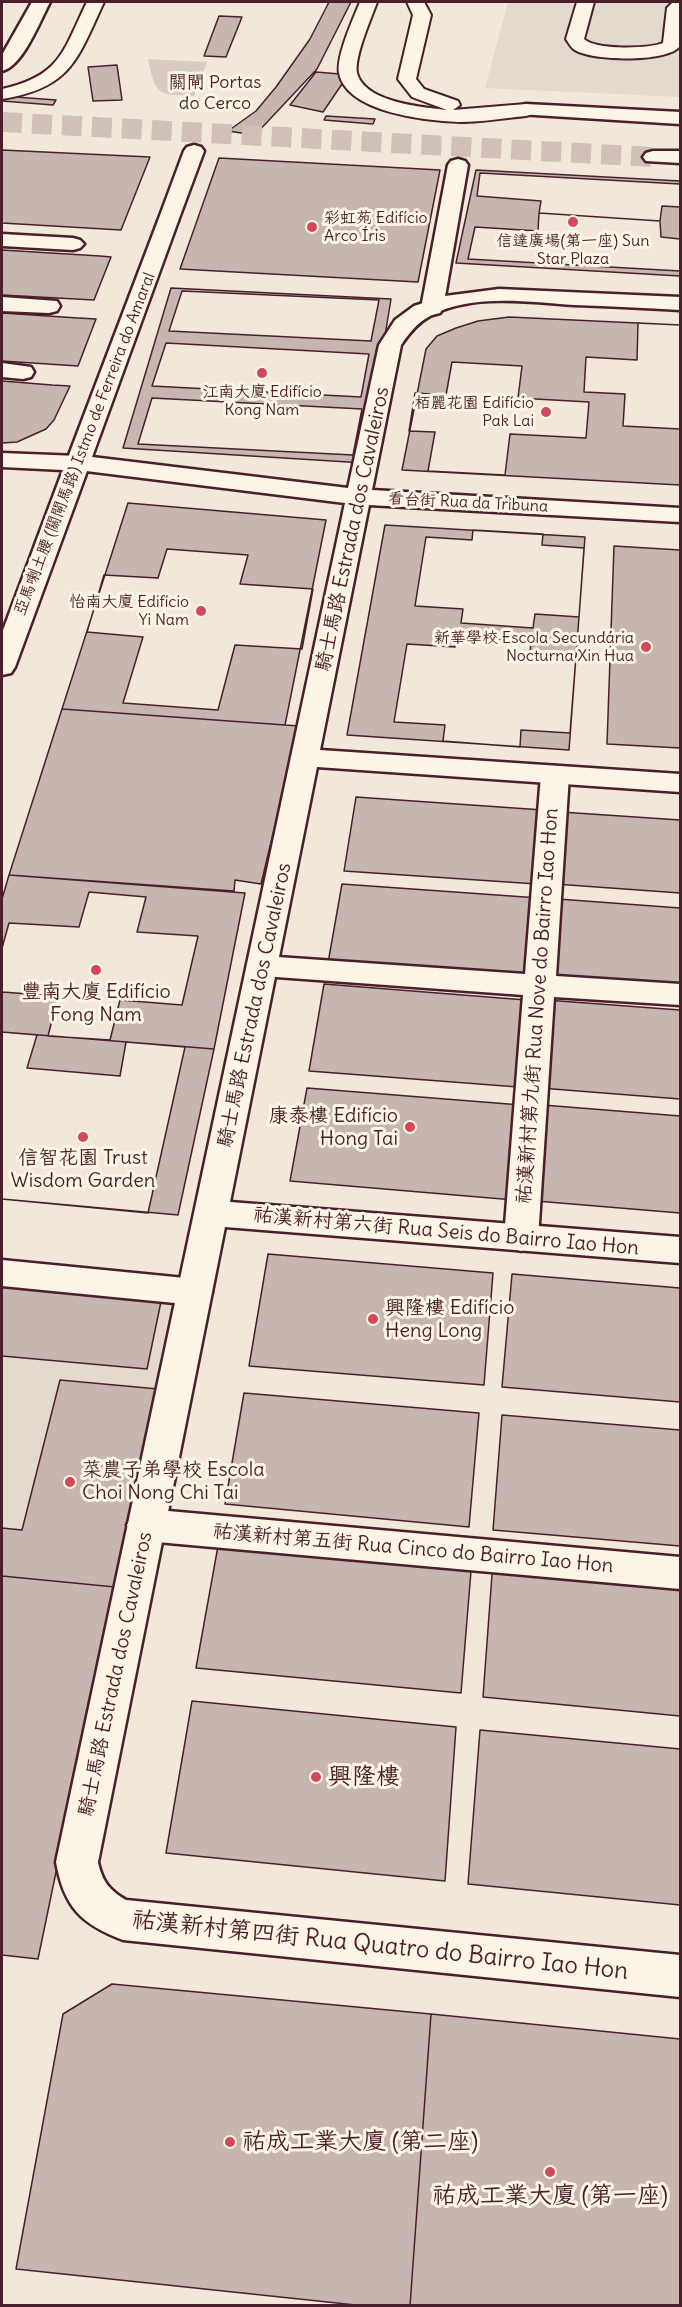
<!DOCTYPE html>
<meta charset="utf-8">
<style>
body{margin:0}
#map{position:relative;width:682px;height:2307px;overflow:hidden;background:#f1e8da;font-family:Delius,sans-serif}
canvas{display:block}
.frame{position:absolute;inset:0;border:3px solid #4a1f2b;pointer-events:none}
</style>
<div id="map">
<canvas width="682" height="2307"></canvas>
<div class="frame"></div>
</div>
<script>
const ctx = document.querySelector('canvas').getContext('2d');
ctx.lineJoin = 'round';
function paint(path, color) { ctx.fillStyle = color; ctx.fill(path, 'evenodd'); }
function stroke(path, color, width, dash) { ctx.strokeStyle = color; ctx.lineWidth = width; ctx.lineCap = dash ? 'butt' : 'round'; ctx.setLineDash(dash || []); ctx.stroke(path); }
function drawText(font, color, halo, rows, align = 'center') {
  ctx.font = font + ' Delius,"LXGW WenKai TC",sans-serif'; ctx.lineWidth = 6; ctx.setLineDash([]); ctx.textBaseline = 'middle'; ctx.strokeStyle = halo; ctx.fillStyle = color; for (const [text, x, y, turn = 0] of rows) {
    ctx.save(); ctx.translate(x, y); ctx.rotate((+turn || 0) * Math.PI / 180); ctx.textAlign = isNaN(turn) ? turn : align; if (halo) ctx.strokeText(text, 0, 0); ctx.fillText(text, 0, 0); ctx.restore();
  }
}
paint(new Path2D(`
 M508,2H680V97L485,88Z
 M2,1277L177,1293L115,1587L2,1576Z`), '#e4d9cd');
paint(new Path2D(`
 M148,59L207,62L194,96C158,94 156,97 148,59Z`), '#d8cac0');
const building = new Path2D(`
 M329,2H351L317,69L255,135L228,131L256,111L276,87L310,39Z
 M219,16L242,17L226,57L204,56Z
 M117,65L122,100L93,101L88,67Z
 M316,72L340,74L344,81L323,112L290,105Z
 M2,96L56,100L53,105L2,101Z
 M326,116L375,119L373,124L324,120Z
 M2,150L150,157L121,230L2,223Z
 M219,158L440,170L418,282L180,269Z
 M476,170L680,181V276L456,263Z
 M480,173L680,184V207L662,206L660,221L539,213L541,201L477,196Z
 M539,213L660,221L661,237L680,239V271L468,259L475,227L538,231Z
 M2,250L100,256L111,257L94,300L2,295Z
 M171,288L391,299L364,463L123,448Z
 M182,291L379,300L371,341L169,331Z
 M2,313L78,318L96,319L78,366L2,361Z
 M509,317L680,325V485L402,470L426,349L437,336L456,328L478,321Z
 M638,323L680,325V429L623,426L625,394L584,392L586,357L637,360Z
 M166,343L369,354L361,397L152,386Z
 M452,362L522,366L518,398L589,402L586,438L510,434L505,475L428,471L435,432L409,431L415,393L446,395Z
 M2,381L52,385L70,386L54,420L46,429L17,442L2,443Z
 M152,398L362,409L353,455L138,444Z
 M128,503L326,520L285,725L62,709Z
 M385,525L585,537L569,750L347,735Z
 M473,530L543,534L542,545L584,548L579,617L535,614L533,628L461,623L463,609L415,606L426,537L472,540Z
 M614,546L680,550V748L607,744Z
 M167,549L248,555L240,584L313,589L302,649L235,645L218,710L123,703L143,637L87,632L104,575L158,578Z
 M457,636L531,641L530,653L576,656L570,733L521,730L520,747L443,741L445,725L394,722L407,644L455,647Z
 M62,709L299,726L261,884L235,880L234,891L9,875Z
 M356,797L543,810L537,884L344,871Z
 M561,812L680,820V893L555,884Z
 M9,875L245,893L214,1049L2,1032V899Z
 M342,884L539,898L532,978L328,963Z
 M89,892L146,897L137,932L198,936L182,1005L120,1000L110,1040L48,1036L58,996L2,992V948L9,923L79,927Z
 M558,899L680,908V988L552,978Z
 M324,984L526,1000L518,1087L309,1071Z
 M546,1000L680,1010V1099L540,1088Z
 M2,1032L37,1035L27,1068L120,1076L126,1042L185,1047L148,1213L2,1199Z
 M2,1032L214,1049L178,1215L2,1199Z
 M307,1088L521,1105L514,1200L290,1181Z
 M543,1105L680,1116V1213L536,1201Z
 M268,1254L493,1273L484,1385L249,1366Z
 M512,1274L680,1288V1402L502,1387Z
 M2,1277L163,1292L147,1369L2,1356Z
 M60,1380L158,1389L115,1587L2,1576V1528L22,1530Z
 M244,1393L479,1413L469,1527L225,1504Z
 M502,1415L680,1430V1546L493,1530Z
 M220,1535L472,1559L461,1693L196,1668Z
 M493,1561L680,1577V1716L483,1697Z
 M2,1576L115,1587L38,1959L2,1955Z
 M192,1701L456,1727L445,1881L166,1853Z
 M480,1730L680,1749V1905L468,1884Z
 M112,1984L431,2014L410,2306H365L16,2269L63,2014Z
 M431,2014L680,2039V2306H410Z`);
paint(building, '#c7b6af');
stroke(building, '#4a1f2b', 1.5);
stroke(new Path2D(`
 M2,122L653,157`), '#d0c0b7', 20, [20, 10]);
const service = new Path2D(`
 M87,2H104C77,60 71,88 2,99V89C61,76 63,51 87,2Z
 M360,2H377C371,19 354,57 357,73C365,103 423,107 447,110L412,97L398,79L413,15L407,2H424L431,15L416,79L424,89L458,101L460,105L453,110L526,104L533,106L535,110L533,114L526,116C505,118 483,122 461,122C428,121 347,113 339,73C336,56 354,17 360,2Z
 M577,2H594L584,39C595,50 648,49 663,43L667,8L673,2H680V46C668,63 592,61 575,50C571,48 569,43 566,39Z`);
const pedestrian = new Path2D(`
 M194,145L201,147L204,151L178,221L175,225L168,227L161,225L158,221L184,151L187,147Z
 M458,159L465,161L468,165L443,308L440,313L432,315L424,313L421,308L448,165L451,161Z
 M555,766L565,769L569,775L556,976L680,984V1005L554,997L538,1238L533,1247L521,1251L509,1247L504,1238L523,995L263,976L252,973L248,966L252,959L263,956L525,974L541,775L545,769Z
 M2,1260L195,1279L207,1283L212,1292L207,1301L195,1305L2,1286Z
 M146,1509L680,1557V1589L146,1541L133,1536L127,1525L133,1514Z`);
const minor = new Path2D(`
 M168,215L175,217L178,221L92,457L348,488L379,345L395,320L414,306L445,296L499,289L680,297V310C645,308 610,306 574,305C529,302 471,293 430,316C417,323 409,333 401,345L372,490L680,508V522L369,505L320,750L680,774V792L317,767L230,1202L680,1237V1263L225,1227L98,1862C102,1881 109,1890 126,1900L680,1955V1997L123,1940C81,1924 64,1907 56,1862L345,503L78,470L70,468L66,463L158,221L161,217Z
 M2,234L73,238L80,240L84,244L80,248L73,250L2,246Z
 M2,297L57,301L60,306L57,311L49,313L2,311Z
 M2,363L31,367L34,372L31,377L23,379L2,377Z`);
const secondary = new Path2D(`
 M32,2H50C40,21 23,66 2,71V55Z
 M526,104L680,112V124L519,114L516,110L519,106Z`);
const primary = new Path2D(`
 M653,151H680V163L646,161L643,157L646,153Z
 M2,453L78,456L86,458L90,463L15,667L11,673L2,675V633L63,470L2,467Z`);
stroke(service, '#4a1f2b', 4);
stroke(pedestrian, '#4a1f2b', 5);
stroke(minor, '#4a1f2b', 5);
stroke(secondary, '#4a1f2b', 5);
stroke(primary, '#4a1f2b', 5);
paint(service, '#fcf5e5');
paint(pedestrian, '#fcf5e5');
paint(minor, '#fcf5e5');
paint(secondary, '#fcf5e5');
paint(primary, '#fcf5e5');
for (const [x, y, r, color] of [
 [573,222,6,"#d1495b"],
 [312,227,6,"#d1495b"],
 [262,373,6,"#d1495b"],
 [546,412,6,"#d1495b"],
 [201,611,6,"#d1495b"],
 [646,647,6,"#d1495b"],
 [96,970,6,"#d1495b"],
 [410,1127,6,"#d1495b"],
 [83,1137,6,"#d1495b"],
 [373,1319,6,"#d1495b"],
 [70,1482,6,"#d1495b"],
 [316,1777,6,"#d1495b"],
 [230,2142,6,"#d1495b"],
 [550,2172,6,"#d1495b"]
]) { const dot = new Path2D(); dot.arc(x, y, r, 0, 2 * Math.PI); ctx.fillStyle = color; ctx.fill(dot); stroke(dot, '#fcf5e5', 2); }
drawText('16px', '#4a1f2b', '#fcf5e5', [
 ["彩虹苑 Edifício",324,218,"left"],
 ["Arco Íris",324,236,"left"],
 ["信達廣場(第一座) Sun",573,241,"center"],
 ["Star Plaza",573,259,"center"],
 ["江南大廈 Edifício",262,392,"center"],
 ["Kong Nam",262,410,"center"],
 ["栢麗花園 Edifício",534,403],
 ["Pak Lai",534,421],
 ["怡南大廈 Edifício",189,602],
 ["Yi Nam",189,620],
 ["新華學校 Escola Secundária",634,638],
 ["Nocturna Xin Hua",634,656]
], 'right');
drawText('16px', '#4a1f2b', '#fcf5e5', [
 ["亞馬喇土腰 (關閘馬路) Istmo de Ferreira do Amaral",85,444,-69],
 ["看台街 Rua da Tribuna",468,503,3]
]);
drawText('18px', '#4a1f2b', '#fcf5e5', [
 ["關閘 Portas",215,83],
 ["do Cerco",215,104]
]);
drawText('20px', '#4a1f2b', '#fcf5e5', [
 ["騎士馬路 Estrada dos Cavaleiros",353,529,-78],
 ["騎士馬路 Estrada dos Cavaleiros",255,1005,-78],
 ["祐漢新村第九街 Rua Nove do Bairro Iao Hon",538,1006,-86],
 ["祐漢新村第六街 Rua Seis do Bairro Iao Hon",446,1232,5],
 ["祐漢新村第五街 Rua Cinco do Bairro Iao Hon",413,1549,5],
 ["騎士馬路 Estrada dos Cavaleiros",116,1674,-78]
]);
drawText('20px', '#4a1f2b', '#fcf5e5', [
 ["豐南大廈 Edifício",96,992],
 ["Fong Nam",96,1015],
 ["康泰樓 Edifício",398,1116,"right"],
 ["Hong Tai",398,1139,"right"],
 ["信智花園 Trust",83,1158],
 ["Wisdom Garden",83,1181],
 ["興隆樓 Edifício",385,1308,"left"],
 ["Heng Long",385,1331,"left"],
 ["菜農子弟學校 Escola",82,1470,"left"],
 ["Choi Nong Chi Tai",82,1493,"left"]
]);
drawText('24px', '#4a1f2b', '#fcf5e5', [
 ["興隆樓",328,1777],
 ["祐成工業大廈 (第二座)",242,2142],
 ["祐成工業大廈 (第一座)",550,2196,"center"]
], 'left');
drawText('24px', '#4a1f2b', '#fcf5e5', [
 ["祐漢新村第四街 Rua Quatro do Bairro Iao Hon",380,1946,6]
]);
</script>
